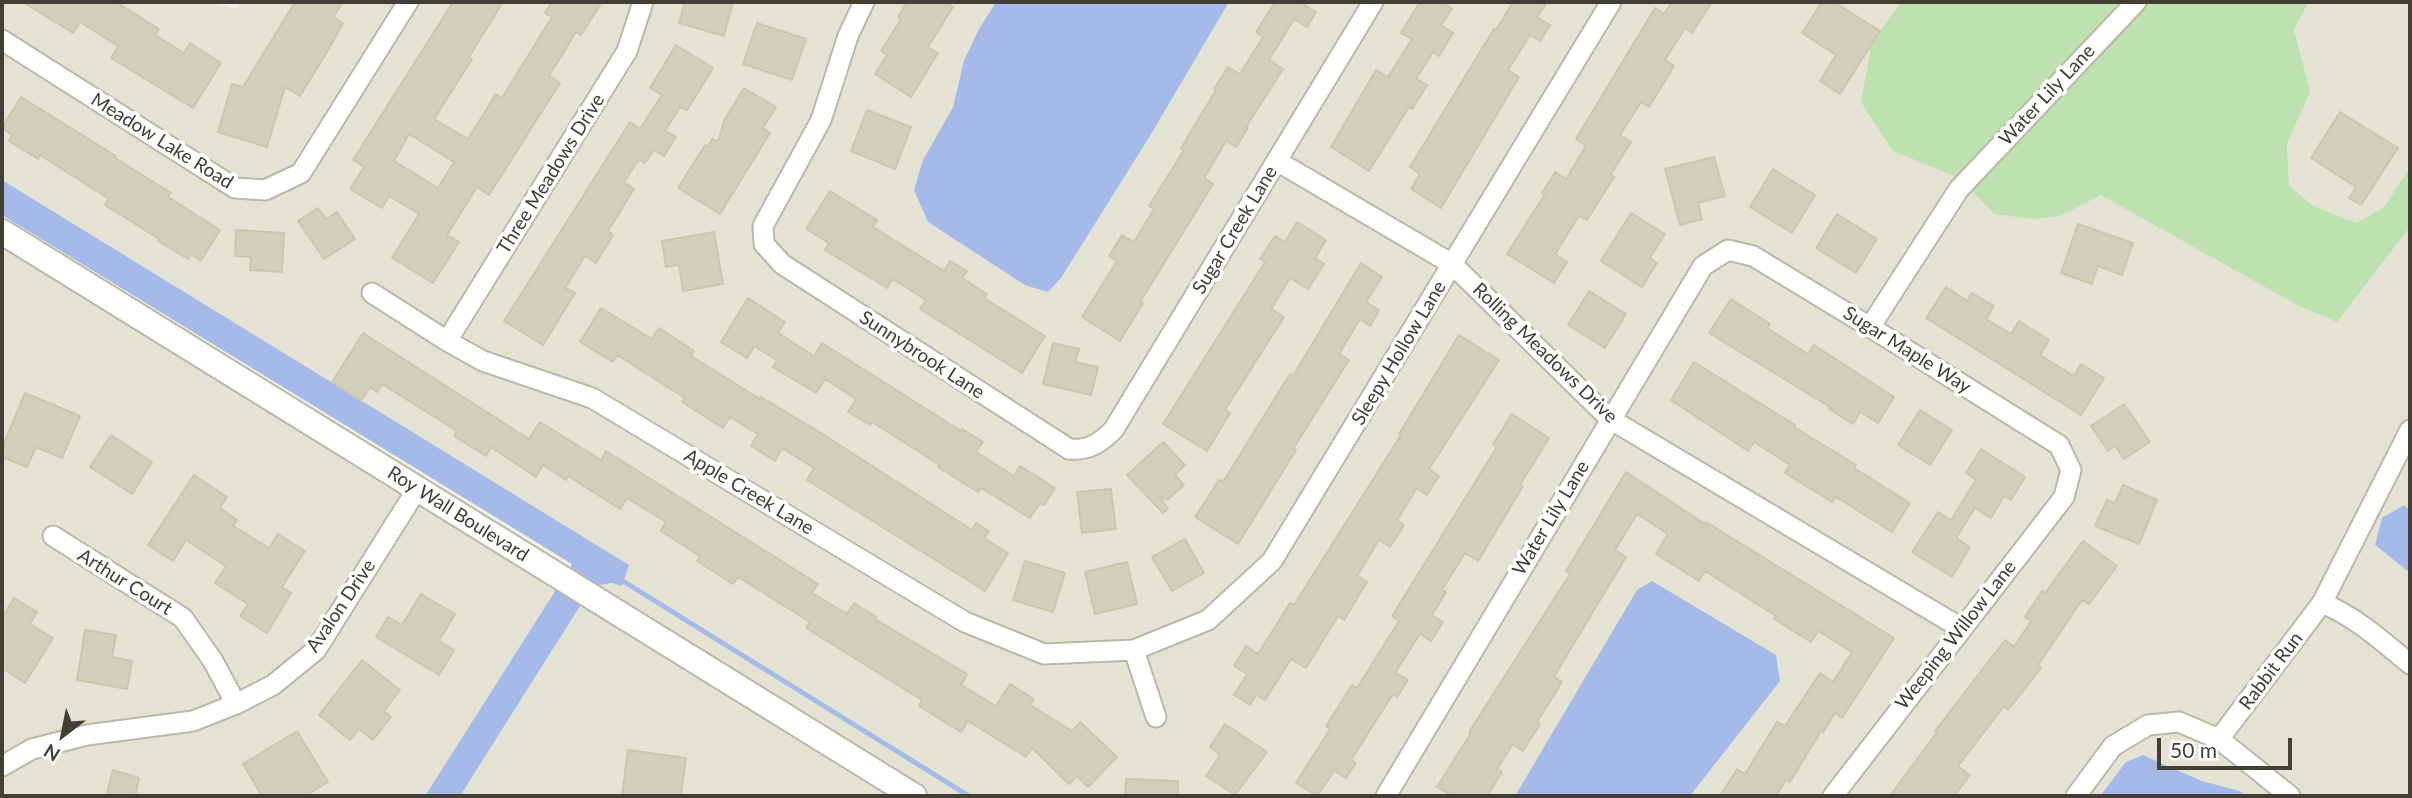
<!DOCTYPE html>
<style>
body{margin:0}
#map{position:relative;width:2412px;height:798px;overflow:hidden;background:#f0f0e4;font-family:Lato,sans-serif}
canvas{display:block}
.frame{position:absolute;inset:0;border:4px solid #424035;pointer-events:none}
.north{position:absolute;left:28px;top:700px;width:70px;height:70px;-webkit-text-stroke:5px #fff;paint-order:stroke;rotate:212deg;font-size:19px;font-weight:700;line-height:28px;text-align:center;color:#424035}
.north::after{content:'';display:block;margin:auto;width:24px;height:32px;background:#424035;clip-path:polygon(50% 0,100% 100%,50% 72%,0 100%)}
.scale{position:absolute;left:2157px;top:738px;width:135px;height:32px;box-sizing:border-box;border:4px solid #424035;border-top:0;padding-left:9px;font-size:21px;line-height:24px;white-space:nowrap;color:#424035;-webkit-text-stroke:5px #fff;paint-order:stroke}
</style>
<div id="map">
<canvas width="2412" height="798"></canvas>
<div class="frame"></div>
<div class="north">N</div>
<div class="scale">50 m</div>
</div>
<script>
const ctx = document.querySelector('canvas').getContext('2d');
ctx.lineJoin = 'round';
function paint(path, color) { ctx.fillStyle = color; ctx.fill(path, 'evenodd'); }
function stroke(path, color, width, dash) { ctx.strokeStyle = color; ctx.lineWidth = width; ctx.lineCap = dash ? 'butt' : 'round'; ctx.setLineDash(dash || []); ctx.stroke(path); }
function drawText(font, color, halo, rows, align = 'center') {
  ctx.font = font + ' Lato,sans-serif'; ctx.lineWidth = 7; ctx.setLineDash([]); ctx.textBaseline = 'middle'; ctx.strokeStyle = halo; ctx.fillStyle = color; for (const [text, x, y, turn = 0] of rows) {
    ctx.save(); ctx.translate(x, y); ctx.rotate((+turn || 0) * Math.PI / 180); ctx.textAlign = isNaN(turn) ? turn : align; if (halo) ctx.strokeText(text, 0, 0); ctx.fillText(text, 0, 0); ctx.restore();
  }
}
paint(new Path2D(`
 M2,2H203L237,9L242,2H996L979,29L964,60L953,107L923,160L928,222L1047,292L1061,278L1150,136L1229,2H1901L1872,42L1893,151L2060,216L2101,195L2337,321L2410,227V510L2404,505L2375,545L2410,573V796H2246L2240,791L2202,781L2143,755L2126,762L2100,796H1690L1780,681L1549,742L1515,796H934L595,586L611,583L622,586L628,565L2,180Z
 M2309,2H2410V167L2384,207L2357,223L2314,206L2289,186L2287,144L2310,92L2294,29Z
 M2,244L404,493L309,644L269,677L241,691L221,654L189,609L50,523L40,541L176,626L204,667L222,699L192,711L87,725L31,739L2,755Z
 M419,502L557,588L425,796H2V777L35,758L88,745L196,730L233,718L279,693L324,655Z
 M582,603L894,796H460Z`), '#e4e3d3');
paint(new Path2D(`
 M1901,2H2309L2294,29L2310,92L2287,144L2289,186L2314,206L2357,223L2384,207L2410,167V227L2337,322L2299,306L2101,195L2060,216L2033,219L1994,214L1959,178L1893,151L1861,102L1872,42Z`), '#bee1b0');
paint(new Path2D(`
 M996,2H1229L1150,136L1061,278L1048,292L1025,285L928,222L914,190L923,160L953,107L964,60L979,29Z
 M2,180L629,565L622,586L611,583L595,586L568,570L572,564L2,215Z
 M2404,505L2410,510V573L2375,545L2382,518Z
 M1652,581L1776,655L1780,681L1690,796H1515L1637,590Z
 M557,588L582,603L460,796H425Z
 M2143,755L2202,781L2240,791L2246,796H2100L2126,762Z`), '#a5bae8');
stroke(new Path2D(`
 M618,578L969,796`), '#a5bae8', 5);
const building = new Path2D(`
 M23,2H116L159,29L155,35L184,53L190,43L221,63L193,108L111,58L118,46L80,22L73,33Z
 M295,2H343L333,17L343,23L327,52L300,96L285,87L267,147L218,132L232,84L243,87Z
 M453,2H503L469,57L472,59L434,119L468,139L496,94L502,98L552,17L545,13L552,2H602L581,35L576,32L549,76L560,83L489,195L477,187L447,235L459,242L433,283L392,258L419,214L389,196L382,208L350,189L364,167L353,160ZM409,134L454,162L438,188L394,161Z
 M685,2H733L724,36L679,23Z
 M907,2H944L953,7L928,47L938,53L911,97L875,74L887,55L881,51L901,19L898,17Z
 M1275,2H1300L1316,12L1307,27L1294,19L1269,60L1283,69L1246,127L1248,128L1236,147L1226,141L1204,178L1213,184L1140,302L1143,303L1120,341L1082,317L1117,261L1109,256L1122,235L1134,242L1154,209L1149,206L1184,150L1181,148L1216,90L1214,89L1228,67L1240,74L1263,37L1256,32Z
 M1420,2H1441L1452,9L1441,25L1453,33L1439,56L1433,52L1416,79L1427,85L1412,109L1409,107L1369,171L1331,147L1376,70L1388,77L1412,39L1401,33Z
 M1513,2H1547L1537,17L1550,25L1540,41L1530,35L1508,70L1519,77L1441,208L1411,189L1420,174L1410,167L1494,29L1496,30Z
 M1672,2H1712L1692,33L1685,28L1665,60L1674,66L1649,107L1641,102L1620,135L1631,142L1611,174L1614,177L1587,220L1579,216L1555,254L1567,262L1554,283L1507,254L1545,194L1542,193L1555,172L1566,179L1586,146L1576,139L1655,8L1664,14Z
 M1822,2H1834L1880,31L1840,94L1820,81L1836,55L1802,33Z
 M757,23L806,39L792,80L743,64Z
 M676,45L713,68L687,110L680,107L665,131L676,137L664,156L654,150L645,163L639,159L624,182L634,189L608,231L613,235L596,263L585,256L565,288L575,293L543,345L504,321L630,122L640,129L662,95L650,88Z
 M744,88L776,107L763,128L770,133L720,214L678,188L705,145L708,147L712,139L718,141L725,119Z
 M21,97L116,156L115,158L171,193L168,197L220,230L201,261L191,254L188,259L158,241L159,239L105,205L109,199L40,155L38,159L9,141L12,135L2,128Z
 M867,110L911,127L895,169L851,151Z
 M2340,112L2398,148L2361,205L2349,198L2356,187L2311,158Z
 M1714,157L1725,196L1698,203L1702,219L1680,225L1665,169Z
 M1773,169L1815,195L1792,233L1750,207Z
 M830,191L877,220L873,227L944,271L950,261L967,271L962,278L987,294L984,298L1045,336L1022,373L920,309L926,300L893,279L887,288L825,250L829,243L806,229Z
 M318,208L326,219L337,212L355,239L324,259L298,221Z
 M1631,213L1665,234L1650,258L1657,263L1642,287L1601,261Z
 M1837,214L1877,239L1856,273L1816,248Z
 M1297,222L1326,240L1315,258L1324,264L1308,289L1290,278L1271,309L1284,317L1225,410L1230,413L1207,451L1163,424L1265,262L1260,259L1275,236L1285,242Z
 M2078,224L2133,243L2122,275L2098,266L2092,284L2061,273Z
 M236,230L284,233L282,272L250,270L251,257L235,256Z
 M714,232L723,284L683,291L679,265L666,267L662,241Z
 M1361,263L1382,277L1366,302L1379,310L1370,326L1360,319L1339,354L1349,360L1293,449L1296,450L1238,544L1195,517L1219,480L1223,482L1290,374L1293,376Z
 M1946,287L1967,301L1972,293L1994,306L1986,319L2011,334L2019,321L2049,340L2040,355L2074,376L2081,364L2104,378L2081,415L1926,318Z
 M1589,291L1626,314L1605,348L1568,325Z
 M748,298L785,322L778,333L814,356L822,343L961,431L962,429L983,442L976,452L1014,476L1020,466L1055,488L1044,505L1040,503L1030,518L981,488L978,492L938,467L940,465L872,422L870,425L848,412L856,399L825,379L816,393L773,367L777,360L754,346L747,358L721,342Z
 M1731,299L1770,324L1767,328L1808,354L1814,345L1894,397L1878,423L1860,412L1853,424L1829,409L1830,407L1709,333Z
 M601,308L652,339L659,328L694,351L691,356L760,399L761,397L821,433L972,530L976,523L989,531L984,538L1008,553L985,591L807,480L814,468L782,448L775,461L751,446L758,434L730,417L723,428L682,402L685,398L617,355L613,362L580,342Z
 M363,333L529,439L540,422L601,460L606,451L818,584L812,593L847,614L854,603L876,617L875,619L967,674L961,685L996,706L1010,684L1034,699L1030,705L1072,731L1080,722L1117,757L1088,787L1077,776L1069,784L1032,748L1026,757L968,721L961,732L919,706L922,700L806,628L810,622L738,577L733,584L697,561L700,556L661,531L666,522L627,498L620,509L568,476L566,480L543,465L536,477L491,447L486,456L454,436L457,431L382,384L377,392L370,387L361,401L332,382Z
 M1459,335L1499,360L1429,469L1439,476L1427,495L1417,488L1397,520L1404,525L1390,547L1379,540L1357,576L1367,582L1344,620L1338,616L1306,668L1291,659L1265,700L1256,695L1250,705L1234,695L1247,674L1234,666L1246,646L1258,654L1290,603L1294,605L1401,435L1399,434Z
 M1053,343L1079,349L1075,362L1098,367L1091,395L1043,384Z
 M1694,362L1795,425L1794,427L1856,465L1854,468L1910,503L1892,532L1836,497L1832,502L1785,473L1790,465L1754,442L1748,451L1671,400Z
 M25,393L80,416L62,458L36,447L27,467L2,457V448Z
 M2124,404L2150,442L2124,459L2115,446L2108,451L2091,426Z
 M1920,410L1952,430L1930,465L1898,445Z
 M1512,414L1549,438L1520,485L1523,486L1478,561L1465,553L1442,590L1446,592L1432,615L1443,622L1431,641L1420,634L1395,673L1408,680L1397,697L1393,694L1351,760L1356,763L1346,778L1334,771L1317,796L1296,783L1330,729L1326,726L1352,685L1357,688L1399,621L1392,616L1497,447L1493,444Z
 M111,435L152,462L132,494L90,467Z
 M1163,442L1185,465L1175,475L1184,485L1167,500L1159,495L1168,509L1163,513L1127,475Z
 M1981,449L2025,477L2011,500L2004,496L1991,518L1975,508L1956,538L1970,547L1952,577L1912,552L1938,512L1951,520L1976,480L1966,473Z
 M1626,472L1705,524L1706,522L1894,638L1842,718L1835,713L1823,732L1821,731L1790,782L1786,780L1776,796H1720L1737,769L1745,774L1777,722L1785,726L1820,673L1833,682L1852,652L1818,631L1811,642L1774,619L1776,616L1705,571L1699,581L1656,554L1668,534L1637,514L1615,550L1626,557L1561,665L1554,677L1562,682L1537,722L1540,724L1523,751L1513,744L1497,769L1502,772L1487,796H1452L1437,787L1471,733L1469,732L1570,574L1566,571Z
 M194,475L227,497L220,508L237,520L233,526L269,548L278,534L305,551L282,587L291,593L267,633L240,616L248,604L215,583L226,566L186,540L173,561L148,545Z
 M2123,485L2157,500L2139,544L2095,526L2107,500L2115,503Z
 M1111,489L1116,529L1082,533L1077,492Z
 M1185,539L1204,573L1172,591L1152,557Z
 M2083,541L2117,566L2089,604L2082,600L2038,665L2041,668L2008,710L2004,706L1958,766L1970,775L1954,796H1890L1937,732L1935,731L2005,640L2014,647L2031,621L2025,617L2042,591L2045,593Z
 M1025,561L1065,573L1053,612L1013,600Z
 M1127,562L1137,604L1095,614L1085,572Z
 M421,594L455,614L439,641L454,650L439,675L376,637L388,617L402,625Z
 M14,598L37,612L30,624L53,638L25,683L2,668V618Z
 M85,630L116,635L112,657L132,661L127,689L77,680Z
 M362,660L400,690L384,711L391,717L373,740L359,729L350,740L319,715Z
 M1225,724L1267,752L1235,795L1206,776L1220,755L1210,747Z
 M297,731L328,782L305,796H262L243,764Z
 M628,750L686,758L681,796H622Z
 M113,770L139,778L135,796H106Z
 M1126,779L1178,781V796H1125Z`);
paint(building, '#d1cebb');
stroke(building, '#cbc7af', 2);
const minor = new Path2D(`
 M864,2L848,36L821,120L763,226L764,244L782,264L1069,449C1088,451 1101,443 1114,429L1373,2
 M2,40L235,188L265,190L301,173L408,2
 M1277,161L1452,264L1610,419L1961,628
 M372,293L447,341L483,361L592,398L965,622L1044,654L1134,650L1208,620L1272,561L1611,2
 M1870,327L1959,189L2136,2
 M447,341L627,51L643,2
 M53,536L183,618L213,661L236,704
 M2322,603C2356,617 2382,641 2410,664
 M1134,650L1156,717
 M2219,739L2322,603L2410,430
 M2,766L32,749L87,735L193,721L236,704L273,685L316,650L417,489
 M1386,796L1703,266L1728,250L1753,256L1870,327L2059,445L2071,470L2064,497L1833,796
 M2076,796L2113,746L2148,725L2179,722L2219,739L2290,796`);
const tertiary = new Path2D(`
 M2,232L914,796`);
stroke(minor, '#bbb9a8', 23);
stroke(tertiary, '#bbb9a8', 28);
stroke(minor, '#fff', 19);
stroke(tertiary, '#fff', 24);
drawText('19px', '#424035', '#fff', [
 ["Water Lily Lane",2047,95,-47],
 ["Meadow Lake Road",162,141,32],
 ["Three Meadows Drive",551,174,-58],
 ["Sugar Creek Lane",1235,230,-59],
 ["Sugar Maple Way",1907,350,32],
 ["Sleepy Hollow Lane",1399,353,-59],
 ["Rolling Meadows Drive",1545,353,44],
 ["Sunnybrook Lane",922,355,33],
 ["Apple Creek Lane",749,492,31],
 ["Roy Wall Boulevard",458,514,32],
 ["Water Lily Lane",1551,518,-59],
 ["Arthur Court",125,582,32],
 ["Avalon Drive",341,606,-56],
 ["Weeping Willow Lane",1956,635,-52],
 ["Rabbit Run",2271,671,-53]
]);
</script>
